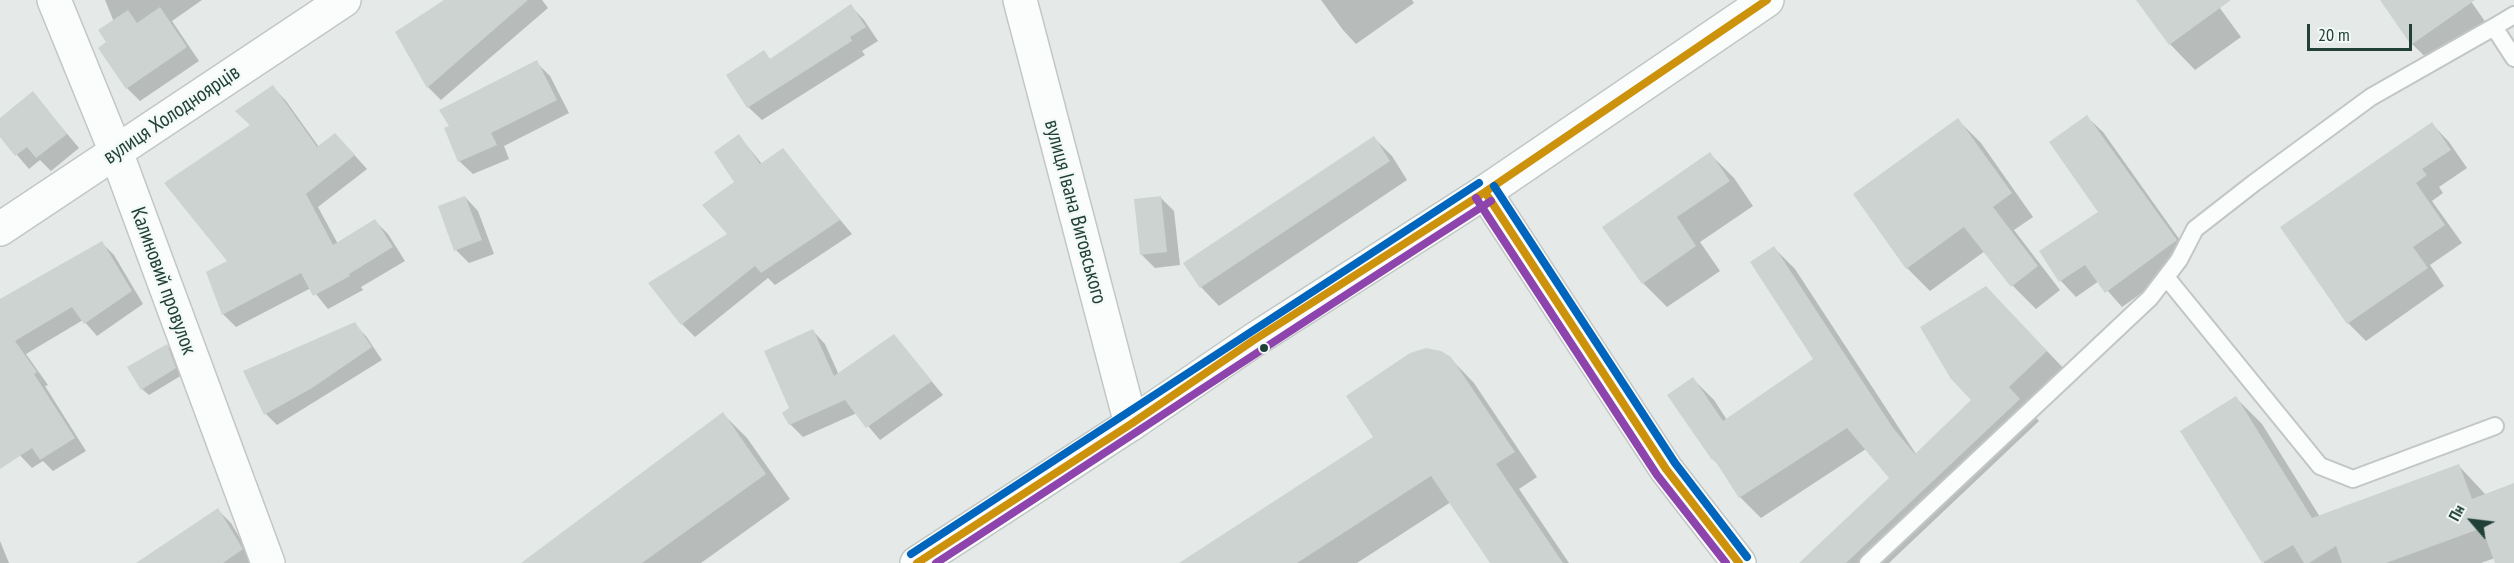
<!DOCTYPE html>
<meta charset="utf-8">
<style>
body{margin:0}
#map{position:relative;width:2514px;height:563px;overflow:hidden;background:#e5eae8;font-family:"PT Sans Narrow",sans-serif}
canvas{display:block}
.north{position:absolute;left:2442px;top:491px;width:60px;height:60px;-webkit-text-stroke:4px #f2f9f6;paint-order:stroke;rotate:298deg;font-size:16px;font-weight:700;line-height:24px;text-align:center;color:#204038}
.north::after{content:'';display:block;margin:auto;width:21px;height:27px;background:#204038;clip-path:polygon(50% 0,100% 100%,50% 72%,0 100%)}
.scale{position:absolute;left:2307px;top:24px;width:105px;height:27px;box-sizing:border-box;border:3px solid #204038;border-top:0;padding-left:8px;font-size:18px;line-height:21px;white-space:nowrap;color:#204038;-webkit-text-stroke:4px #f2f9f6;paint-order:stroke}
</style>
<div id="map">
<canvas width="2514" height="563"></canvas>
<div class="north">Пн</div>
<div class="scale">20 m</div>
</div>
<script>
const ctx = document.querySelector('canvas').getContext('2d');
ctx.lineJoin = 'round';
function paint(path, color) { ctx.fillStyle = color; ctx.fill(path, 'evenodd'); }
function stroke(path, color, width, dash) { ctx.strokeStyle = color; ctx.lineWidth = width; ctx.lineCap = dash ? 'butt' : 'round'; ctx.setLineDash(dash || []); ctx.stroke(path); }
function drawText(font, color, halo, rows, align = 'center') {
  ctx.font = font + ' "PT Sans Narrow",sans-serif'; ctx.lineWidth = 4.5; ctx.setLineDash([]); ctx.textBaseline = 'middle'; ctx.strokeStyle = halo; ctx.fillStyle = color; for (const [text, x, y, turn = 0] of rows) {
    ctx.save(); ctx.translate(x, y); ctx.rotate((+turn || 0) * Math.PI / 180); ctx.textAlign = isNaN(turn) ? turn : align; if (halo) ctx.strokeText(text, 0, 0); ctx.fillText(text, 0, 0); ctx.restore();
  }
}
paint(new Path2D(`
 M105,0H202L172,21L199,61L140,101L127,88L109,43L114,22Z
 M446,0H542L548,8L441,100L428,87L397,33Z
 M1321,0H1412L1414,3L1356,44L1343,30Z
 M2138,0H2214L2241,37L2195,70L2170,44Z
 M2382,0H2470L2491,30L2437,68L2412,44Z
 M851,6L864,20L878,41L862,51L865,55L762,120L748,107L763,52L771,60Z
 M536,62L550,76L569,113L504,146L509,159L473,174L459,161Z
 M273,87L286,101L319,147L348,148L367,169L318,207L338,244L375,221L388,234L405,261L361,287L363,290L328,309L311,288L236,327L223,314L229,261L252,126Z
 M33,93L79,148L51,171L40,160L29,169L0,135V120Z
 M2087,117L2103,132L2192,257L2122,307L2099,281L2076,297L2061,281L2041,252L2100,212Z
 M1958,120L1981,143L2033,217L2014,230L2060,290L2036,309L2013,286L1985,251L1930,291L1907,268Z
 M2432,124L2449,142L2467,168L2439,187L2443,193L2432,201L2462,243L2430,265L2444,286L2366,341L2348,323L2282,228Z
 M739,136L762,164L782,150L852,234L775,285L768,278L695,337L682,324L729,234L736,183Z
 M1374,138L1392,156L1407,180L1219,306L1201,287Z
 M1710,154L1734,178L1753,206L1700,242L1720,271L1667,307L1643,283L1604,227Z
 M465,197L478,211L494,254L469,263L456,250Z
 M1161,198L1174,211L1180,265L1155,268L1141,254Z
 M102,243L114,255L143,304L97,336L83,320L26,354L48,385L45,386L86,451L53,471L43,461L32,468L15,450L0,445V310Z
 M1774,248L1795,269L1916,454L1973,400L2007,309L2067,372L2028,409L2039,421L1889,563H1816L1891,479L1866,449L1761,518L1740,497L1722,469L1713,459L1693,379L1714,400L1727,420L1815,359Z
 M354,324L366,336L382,360L277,425L266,414Z
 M813,331L825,344L839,375L894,336L943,395L880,440L857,413L803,437L790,424L791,409Z
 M167,345L173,352L182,375L149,395L142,389Z
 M1450,358L1474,383L1537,477L1519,489L1569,563H1492L1451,502L1357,563H1181L1375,438Z
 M2236,398L2262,424L2320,517L2459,466L2486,495L2514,485V563H2499L2495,558L2481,563H2264L2183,432Z
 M723,414L747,438L790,499L701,563H550Z
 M218,510L231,523L255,563H139Z
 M0,541L9,563H0Z`), '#0003');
paint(new Path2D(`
 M444,0H528L427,88L395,32Z
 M2136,0H2231L2169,45Z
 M2380,0H2475L2411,45Z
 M851,4L866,27L850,37L852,41L747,108L726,75L764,50L770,59Z
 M160,7L187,47L126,89L98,48L106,42L98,30L128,10L137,23Z
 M537,60L557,100L491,133L497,145L458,162L444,128L449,126L439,110Z
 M273,85L317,147L335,133L355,155L306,194L333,245L375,219L393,247L349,274L350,276L313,296L301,273L222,315L206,272L227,261L164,183L250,125L235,111Z
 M33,91L67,134L36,158L27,147L15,156L0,137V118Z
 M2087,115L2177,240L2105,293L2085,265L2059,282L2039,251L2098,212L2049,142Z
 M1958,118L2012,193L1993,207L2038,266L2011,287L1964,227L1906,269L1853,194Z
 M2432,122L2451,150L2422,169L2427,175L2416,183L2445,225L2413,247L2428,268L2347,324L2280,227Z
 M739,134L760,164L783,148L840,220L761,273L755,266L681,325L648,283L727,234L702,205L734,182L714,152Z
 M1374,136L1390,161L1200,288L1183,263Z
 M1710,152L1730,181L1677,217L1696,246L1642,284L1602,227Z
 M465,196L482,240L454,251L438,206Z
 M1161,196L1167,252L1140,255L1134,199Z
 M102,241L132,291L84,324L72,307L15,341L37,372L34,374L75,438L40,460L32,448L0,469V299Z
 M1774,246L1893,428L1915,454L1971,400L1951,379L1920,327L1986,286L2047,351L2009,387L2020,399L1846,563H1799L1889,478L1847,428L1739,498L1714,459L1712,460L1667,395L1693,377L1723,421L1813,359L1750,262Z
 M355,322L372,347L312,388L264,415L243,371Z
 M813,329L834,376L894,334L932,381L866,428L845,400L789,425L782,413L789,408L764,351Z
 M167,344L176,368L141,390L127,367Z
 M1426,348L1441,351L1451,357L1515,452L1496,464L1563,563H1490L1431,476L1297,563H1179L1373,437L1346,396L1410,353Z
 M2236,396L2312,518L2459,464L2472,499L2514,483V563H2495L2482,528L2386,563H2342L2336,546L2309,563H2304L2293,545L2262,563L2180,431Z
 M723,412L766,474L642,563H521Z
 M218,508L243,549L223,563H136Z`), '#ccd3d1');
const service = new Path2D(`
 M2494,27L2514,15
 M2166,277L2320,466L2353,479L2495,426
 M1868,563L2150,298L2179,260L2195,229L2254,183L2371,97L2494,27L2514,58`);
const minor = new Path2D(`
 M54,0L116,152L268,563
 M1020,0L1131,424
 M1485,192L1666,469L1739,563
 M0,229L344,0`);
const secondary = new Path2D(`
 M917,563L1131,424L1254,340L1485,192L1767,0`);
stroke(service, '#c2c7c5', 20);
stroke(minor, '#c2c7c5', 36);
stroke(secondary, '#c0c8c5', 36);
stroke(service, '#fbfcfc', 16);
stroke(minor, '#fbfcfc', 33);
stroke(secondary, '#fbfcfc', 33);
stroke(new Path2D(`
 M1485,192L1666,469L1739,563
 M917,563L1131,424L1254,340L1485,192L1767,0`), '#cc920b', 8);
stroke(new Path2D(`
 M1476,198L1657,475L1726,563
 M936,563C1121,443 1305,320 1491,201`), '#8e44ad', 8);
stroke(new Path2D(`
 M1494,186L1675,463L1747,557
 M911,554C1101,431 1289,305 1479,183`), '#0065bd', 8);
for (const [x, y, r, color] of [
 [1264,348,5,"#204038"]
]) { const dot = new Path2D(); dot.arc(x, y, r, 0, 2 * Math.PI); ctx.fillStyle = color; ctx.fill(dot); stroke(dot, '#f2f9f6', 2); }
drawText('21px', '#204038', '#f2f9f6', [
 ["вулиця Холодноярців",172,115,-34],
 ["вулиця Івана Виговського",1075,212,75],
 ["Калиновий провулок",163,281,70]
]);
</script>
